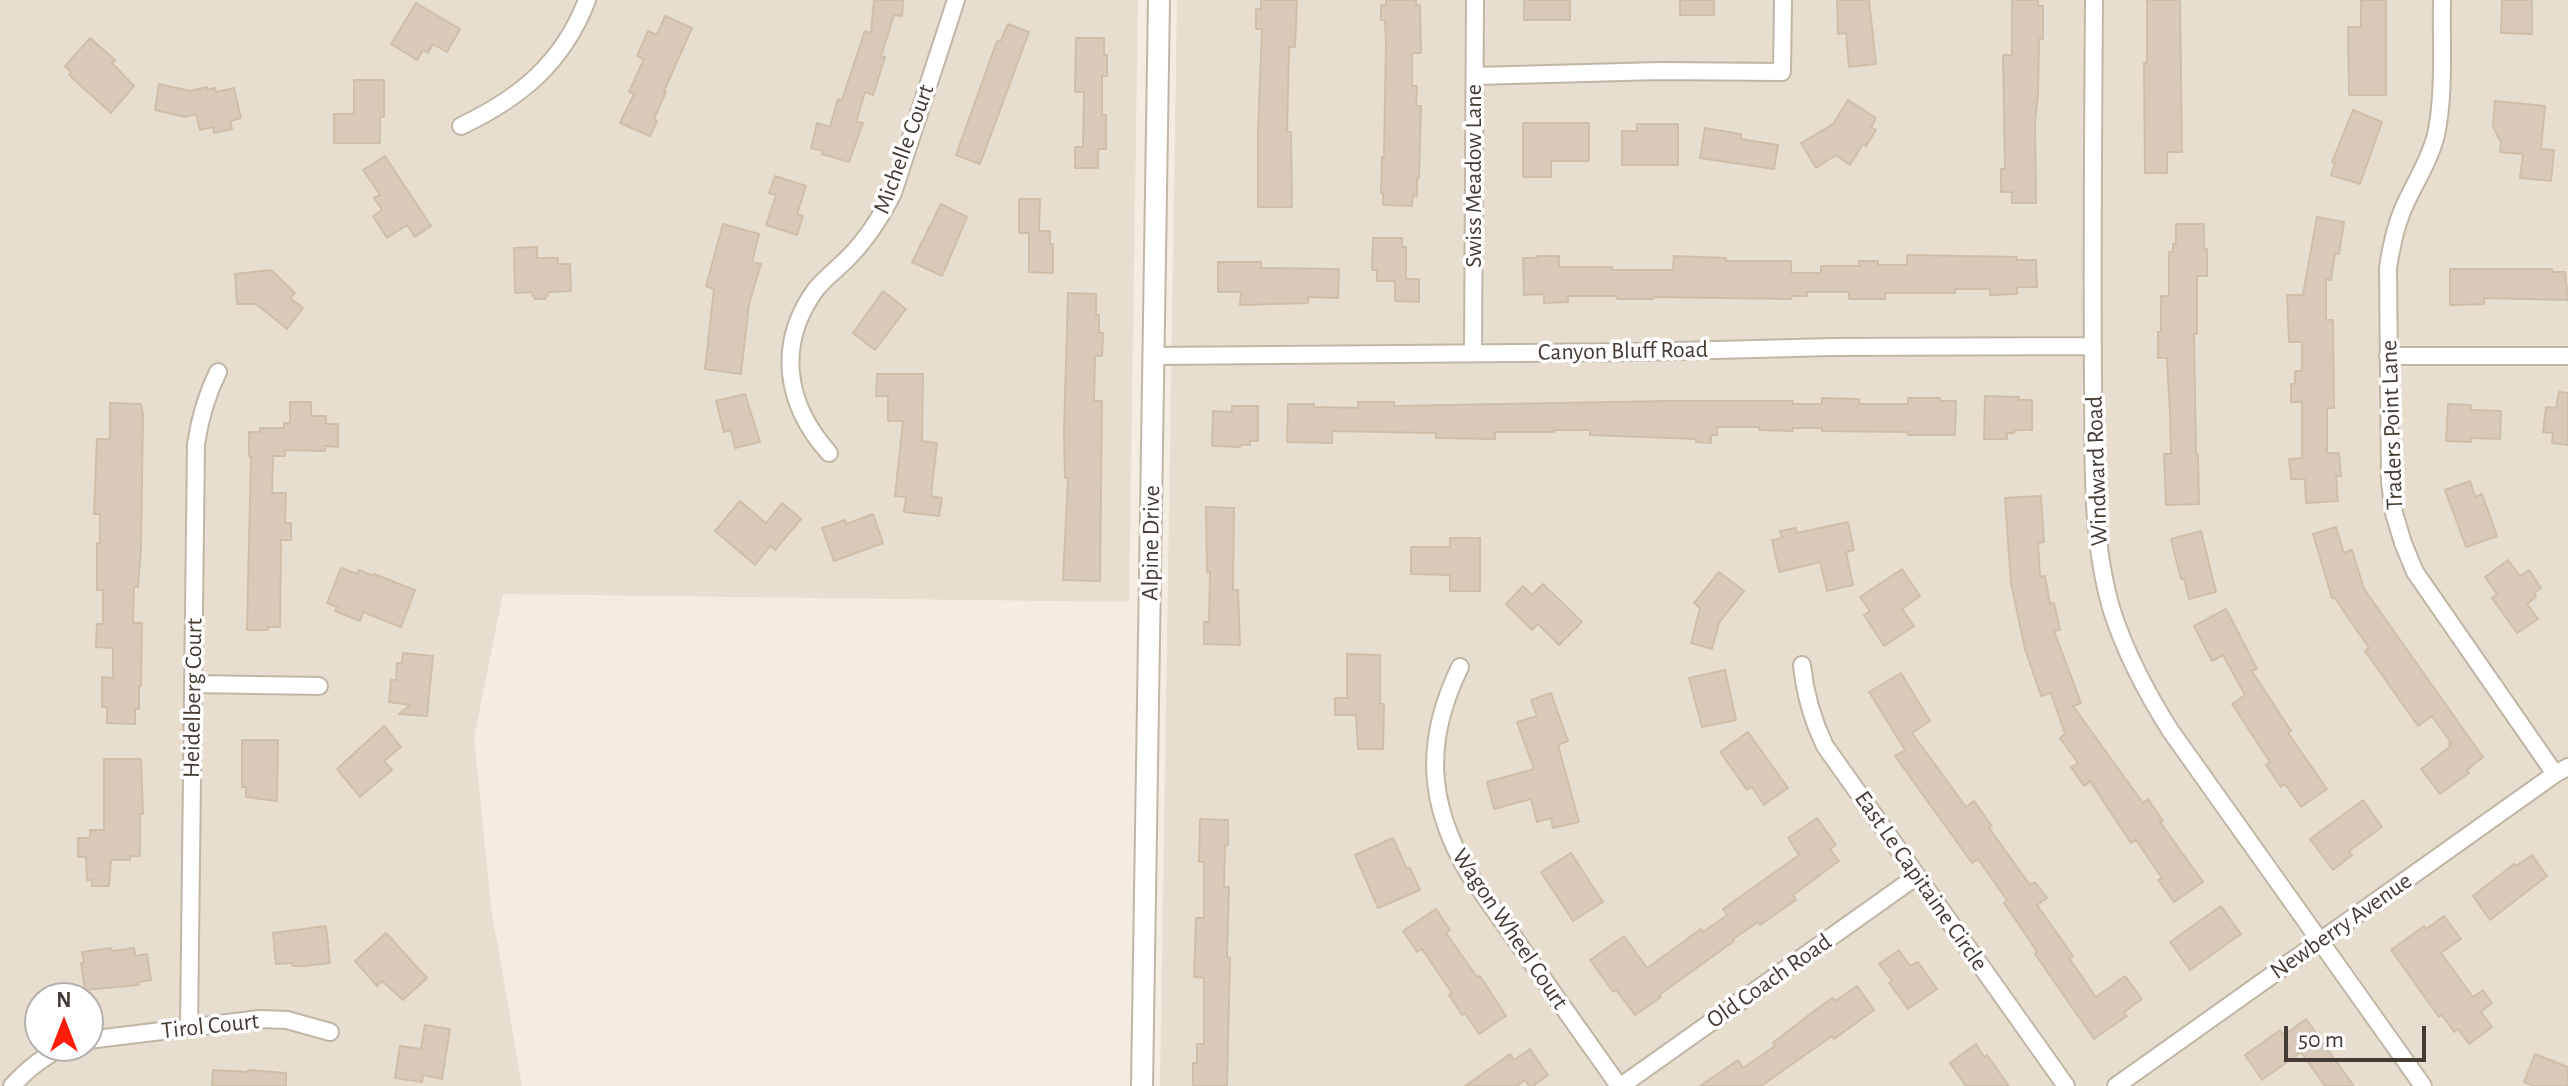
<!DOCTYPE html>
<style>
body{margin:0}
#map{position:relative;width:2568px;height:1086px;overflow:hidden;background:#f3ece1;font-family:"Alegreya Sans",sans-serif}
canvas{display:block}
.north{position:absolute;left:24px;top:982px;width:80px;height:80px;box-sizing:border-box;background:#fff;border:2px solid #b4b1ad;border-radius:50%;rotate:0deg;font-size:22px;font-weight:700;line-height:32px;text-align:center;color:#443b32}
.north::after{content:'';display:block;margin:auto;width:28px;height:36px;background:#ff1d0c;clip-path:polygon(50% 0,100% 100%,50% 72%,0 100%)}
.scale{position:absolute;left:2284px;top:1026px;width:142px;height:36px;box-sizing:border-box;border:4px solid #443b32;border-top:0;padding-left:10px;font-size:24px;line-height:28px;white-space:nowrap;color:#443b32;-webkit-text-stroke:6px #fff;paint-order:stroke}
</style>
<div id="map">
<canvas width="2568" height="1086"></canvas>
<div class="north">N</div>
<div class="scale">50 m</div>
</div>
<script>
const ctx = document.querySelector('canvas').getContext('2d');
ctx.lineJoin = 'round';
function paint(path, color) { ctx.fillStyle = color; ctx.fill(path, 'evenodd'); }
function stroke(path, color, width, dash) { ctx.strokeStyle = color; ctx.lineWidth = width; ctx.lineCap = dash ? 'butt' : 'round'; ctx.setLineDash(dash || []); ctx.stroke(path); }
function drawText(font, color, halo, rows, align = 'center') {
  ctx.font = font + ' "Alegreya Sans",sans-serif'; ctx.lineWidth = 7; ctx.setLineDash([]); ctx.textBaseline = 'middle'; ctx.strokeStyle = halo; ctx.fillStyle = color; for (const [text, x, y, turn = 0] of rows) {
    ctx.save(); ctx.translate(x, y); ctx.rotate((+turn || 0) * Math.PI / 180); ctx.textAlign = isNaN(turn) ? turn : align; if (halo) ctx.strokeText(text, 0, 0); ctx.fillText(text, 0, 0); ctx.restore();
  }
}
paint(new Path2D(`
 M0,0H1138L1129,602L503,594L474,738L491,907L522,1086H0ZM40,998H88V1046H40Z
 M1177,0H2568V1086H1160Z`), '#e7decf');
const building = new Path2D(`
 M874,0H903L902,16L894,15L881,56L885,57L873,95L865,92L856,122L863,123L849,162L822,154L823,151L811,148L817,123L830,127L838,99L842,100L865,31L871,33Z
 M1261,0H1297L1295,47H1289L1287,132H1291L1292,207H1258V132L1262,29H1256V9H1261Z
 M1386,0H1416V5H1420L1421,53H1412V86H1417L1416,106H1421L1419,178H1417V196L1413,195L1412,206L1383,205V193H1381L1382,157H1384L1386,43L1385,20H1381V5H1386Z
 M1524,0H1570V20H1524Z
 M1680,0H1714V15H1680Z
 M1837,0H1869L1876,64L1849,67L1846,33L1838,34Z
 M2012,0H2038V6H2043V39H2039L2038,95L2035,121L2036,203H2012V192H2001V169H2005L2003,55H2012Z
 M2147,0H2180L2182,152H2167V173H2145L2144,63H2147Z
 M2361,0H2386V95H2349L2348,27H2361Z
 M2502,0H2532V34L2501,33Z
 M416,3L460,29L447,52L433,44L428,53L423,50L417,60L391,44Z
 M665,16L692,28L664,91L666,92L654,119L657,121L650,136L620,123L634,94L629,92L644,59L637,56L648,31L657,35Z
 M1008,24L1029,32L980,164L956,155L997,41L1000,42Z
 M90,38L115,60L112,63L134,86L111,113L69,75L71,72L65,66Z
 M1076,38H1104V55H1107V76H1102V115H1106V149H1098V168H1075V147H1083L1084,92H1075Z
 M354,80H384V117H380V143H334V114H354Z
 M159,84L190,91L207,87V90L215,88L216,92L234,88L241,118L230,121L232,129L214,133L213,127L200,130L196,114L185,117L155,110Z
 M1848,100L1876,118L1871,127L1876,130L1866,146L1863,144L1850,165L1836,155L1816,168L1801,143L1833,124Z
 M2495,101L2545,106L2541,149L2554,150L2551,181L2520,178L2523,154L2500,152L2501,142L2493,127Z
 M2353,110L2382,122L2360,184L2331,175L2335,163L2332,162Z
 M1523,123H1589V161H1551V177H1523Z
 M1637,124H1678V165H1622V131H1637Z
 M1705,128L1741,134V139L1778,145L1774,169L1700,158Z
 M385,156L431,226L415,237L407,225L387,238L373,216L382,210L374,198L380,195L363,170Z
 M775,176L806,186L797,214L803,216L797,235L766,225L776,195L769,193Z
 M1019,199H1040L1039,231H1050V244H1053V273L1029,272V233H1019Z
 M941,204L967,217L942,276L912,262Z
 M2317,217L2344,222L2339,254L2335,253L2331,280L2326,279V320H2333L2334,408H2327V453H2339L2341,476H2336L2338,501L2306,503L2305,479H2291L2289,459L2302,458V402H2291V384H2295V371H2302V342H2289L2287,295H2303Z
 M723,224L759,234L752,262L761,264L749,304L741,374L705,369L714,289L706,286Z
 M2176,224H2204V249H2207V276H2197V334H2194L2196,454H2198L2199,504L2166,505L2164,454H2171L2170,413L2167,358H2158V332H2161V296H2169V252H2173V244H2176Z
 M1373,238H1402V247H1406V279H1419V302L1395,301V281H1377V270H1372Z
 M537,247V258H558V264H570L571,291L549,292L545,299H535L531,292L515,293L514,248Z
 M1907,255L2017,257V260H2036L2037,287H2017V294L1990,295V289H1955V293H1885V299H1849V292H1807V296H1791V299L1653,297V299H1617V296H1568V302L1544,303V294L1524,295L1523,258H1537V256H1559V267H1612V270H1673L1674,256L1726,258V261H1791V273H1821V266H1859V261H1878V265H1907Z
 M1218,262H1261V268L1339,269L1338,298L1308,297V303L1240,305L1241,292H1218Z
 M2450,269H2552V272H2565L2568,300L2484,298V304L2450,305Z
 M271,270L295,293L290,298L303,308L287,329L256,304H237L235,274Z
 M883,291L906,309L875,350L853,333Z
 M1068,293L1096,294V315H1099V333H1103L1102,356H1095L1094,401H1102L1100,581L1063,580L1068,478H1065L1064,432Z
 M877,374H923L922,441L937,443L931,496L942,498L939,516L904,512L906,497L895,496L903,421H888V396H876Z
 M2559,392L2568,393V445L2552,443L2553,433L2543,432L2546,407L2556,408Z
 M745,394L760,442L735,448L731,430L724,432L716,401Z
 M1985,396L2019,397V400H2032V430H2014V433H2007V439H1984Z
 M1822,398L1859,399V404H1908V398H1940V401H1956L1955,435H1908V432L1822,431V428H1793V431L1759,430V427H1717V435H1711V443L1696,442V439L1590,435V430H1554V432H1495V439L1436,438V433L1332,431V443L1287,442L1288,404H1314V407L1358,408V402H1394V406L1667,401H1793V404H1822Z
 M290,402H311V416H326V424H338V447L325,446V451L285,450V456H273L272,493H286L285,523H291V540H281L280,627H268V630H247L251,456H249V432H260V428H284V423H290Z
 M110,403L141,404L143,414L141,548L138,587H134L133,623H142L141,686H139V709H135V724L107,723V707H102V677L113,678V648L96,647L97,624H103V590H97V543H100V514H94L97,439H110Z
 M2448,404L2471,405V410L2501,411L2500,439L2471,438V442L2446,441Z
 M1232,406H1258V441H1250V445H1240V447L1212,446L1213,411L1232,412Z
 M2470,481L2475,497L2482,494L2497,536L2466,547L2445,490Z
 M2041,496L2044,542L2038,543L2040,577L2045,576L2050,604L2054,603L2060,630L2054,631L2081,703L2073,706L2143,803L2148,799L2163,821L2160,822L2203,882L2174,902L2158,880L2162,878L2136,840L2131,843L2090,781L2084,786L2071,767L2078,763L2060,738L2065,734L2051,693L2041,696L2025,649L2011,583L2005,498Z
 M740,501L766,523L782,503L801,519L775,550L770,546L755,565L715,531Z
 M1206,507L1234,508L1233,590H1238L1240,645L1204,644V622H1209L1210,572H1207Z
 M873,514L883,543L834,561L822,528L845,520L846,524Z
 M1848,522L1854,550L1846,552L1853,585L1827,591L1820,562L1779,572L1772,540L1782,538L1780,531L1796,528L1797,533Z
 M2336,527L2344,553L2352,550L2364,589L2483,757L2467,770L2469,773L2440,794L2421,769L2451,746L2449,744L2451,743L2432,716L2418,726L2365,651L2369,648L2334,597L2332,598L2313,534Z
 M2201,531L2216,592L2189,599L2184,578L2181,579L2171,539Z
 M1450,538H1480V591H1450V575L1411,574V547H1450Z
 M2508,560L2520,576L2529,570L2541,588L2534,593L2536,597L2527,604L2538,619L2517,633L2492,598L2497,594L2485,577Z
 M341,568L357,574L359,570L373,576L374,574L415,590L401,627L363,612L360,621L335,611L337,607L327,603Z
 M1902,569L1920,596L1902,609L1914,626L1884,646L1864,615L1870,611L1860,597Z
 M1719,572L1744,591L1719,623L1712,649L1691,643L1700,608L1694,603Z
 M1543,584L1582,622L1559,645L1538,624L1532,630L1506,604L1523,586L1532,595Z
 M2226,609L2257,669L2252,671L2291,731L2288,733L2327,789L2301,807L2285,784L2281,787L2266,765L2270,762L2232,704L2245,695L2223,655L2212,661L2194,626Z
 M403,653L433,656L427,716L399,714L410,705L389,702L391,680H396L397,663H402Z
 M1347,654L1380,655V704H1384L1383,749H1358L1356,715H1335V698H1347Z
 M1725,670L1736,720L1702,727L1689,678Z
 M1901,673L1930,721L1912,733L1966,807L1974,801L1992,826L1989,828L2030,885L2035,882L2047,898L2037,905L2073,956L2069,958L2096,997L2125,976L2142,999L2124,1012L2127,1016L2094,1039L2035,954L2037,952L2028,938L2004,903L2007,900L1978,859L1972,863L1895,756L1905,750L1869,692Z
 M1551,693L1568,741L1558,745L1579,822L1553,828L1551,818L1537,822L1531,799L1494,809L1487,782L1534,769L1517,722L1537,716L1531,700Z
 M384,726L401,747L384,761L392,770L360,797L337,769Z
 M1748,732L1788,788L1764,805L1752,787L1747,790L1720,752Z
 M242,740H278L277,801L246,797V787H242Z
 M104,759H141L143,814H140V856H130V860H111L109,886H92V880H87L86,857H78V838H90V830H104Z
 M2363,800L2382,827L2349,851L2352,855L2333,870L2310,839Z
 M1817,818L1836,845L1830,849L1839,861L1793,895L1796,900L1760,925L1758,922L1733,939L1734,941L1659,995L1661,997L1635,1015L1616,990L1613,992L1590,960L1624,936L1647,968L1701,929L1703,932L1727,915L1723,909L1799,855L1788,838Z
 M1200,819L1228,820V845H1225L1224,887H1229L1227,957L1230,958L1227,1086H1193V1063H1197V1044H1204V978L1194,977L1196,918H1204V862H1199Z
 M1393,838L1407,869L1410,868L1420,890L1378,908L1355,855Z
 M1571,853L1603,902L1573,921L1541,872Z
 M2532,855L2547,876L2490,920L2473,896L2514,864L2516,866Z
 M2221,906L2241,934L2190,970L2170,942Z
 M1436,909L1450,930L1446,933L1477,977L1480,976L1506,1016L1479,1034L1465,1013L1462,1015L1449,995L1452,993L1422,949L1417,952L1403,931Z
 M2444,916L2461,939L2441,953L2473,997L2483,990L2492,1003L2481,1012L2492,1027L2469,1044L2458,1029L2454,1032L2442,1015L2439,1017L2391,950L2424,926L2426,929Z
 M326,926L330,963L304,966H292V963L276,964L273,933Z
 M386,933L427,978L403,1000L382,981L377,986L355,961Z
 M111,948L112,951L134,948L135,956L147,954L151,980L138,982L139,985L85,990L81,963H84L82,952Z
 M1899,950L1910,966L1918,962L1937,989L1908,1009L1889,983L1892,981L1879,964Z
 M1857,986L1874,1010L1834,1039L1832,1036L1761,1086H1700L1738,1060L1743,1068L1775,1046L1773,1043L1814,1011L1832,998L1835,1001Z
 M2306,1019L2338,1064L2354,1086H2325L2301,1052L2262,1080L2245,1055L2280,1030L2284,1035Z
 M425,1025L450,1029L442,1079L423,1075L422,1082L395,1078L400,1046L421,1049Z
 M1976,1044L1984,1057L1987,1055L2009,1086H1966L1950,1063Z
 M1530,1049L1548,1075L1533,1086H1529L1525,1080L1517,1086H1465L1510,1054L1514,1060Z
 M2535,1054L2568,1067V1086H2533L2524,1082Z
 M213,1070L248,1072V1070L286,1073V1086H212Z`);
paint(building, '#d8c9b9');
stroke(building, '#d0bea9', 2);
const minor = new Path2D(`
 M2094,0C2093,127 2092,255 2093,382C2094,458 2090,537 2112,611C2126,654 2146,692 2170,730L2423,1086
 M2442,0C2441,44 2445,92 2436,135C2429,162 2414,184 2403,209C2395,228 2391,248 2388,268L2390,482L2394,513L2403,543L2415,572L2555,774
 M1475,76L1660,71L1782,72L1783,0
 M461,126C520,98 563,63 587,0
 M1473,353L1475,0
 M1154,356L1638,352L1832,347L2093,346
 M2388,356H2568
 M829,453C785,404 776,344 816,289C825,278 837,269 847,259C867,239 881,217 893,193L956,0
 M1802,665C1805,695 1812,719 1825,746L2066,1086
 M1460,667C1424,741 1427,803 1469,874L1619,1086
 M193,684L319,686
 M189,1027L196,444C200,418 206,396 218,372
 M88,1040L260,1019L287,1020L330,1032
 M12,1086C28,1068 44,1056 65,1046
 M1621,1086L1917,876
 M2116,1086L2555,774L2568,767`);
const tertiary = new Path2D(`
 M1142,1086L1159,0`);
stroke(minor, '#c1b6a6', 20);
stroke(tertiary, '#c1b6a6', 24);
stroke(minor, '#fff', 16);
stroke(tertiary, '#fff', 20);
drawText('24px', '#443b32', '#fff', [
 ["Michelle Court",904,149,-70],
 ["Swiss Meadow Lane",1474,176,-90],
 ["Canyon Bluff Road",1623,351,-1],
 ["Traders Point Lane",2392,425,-92],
 ["Windward Road",2097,471,-92],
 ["Alpine Drive",1151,543,-89],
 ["Heidelberg Court",193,698,-89],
 ["East Le Capitaine Circle",1921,881,55],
 ["Newberry Avenue",2341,926,-35],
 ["Wagon Wheel Court",1510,929,56],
 ["Old Coach Road",1769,981,-35],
 ["Tirol Court",210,1026,-6]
]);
</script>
